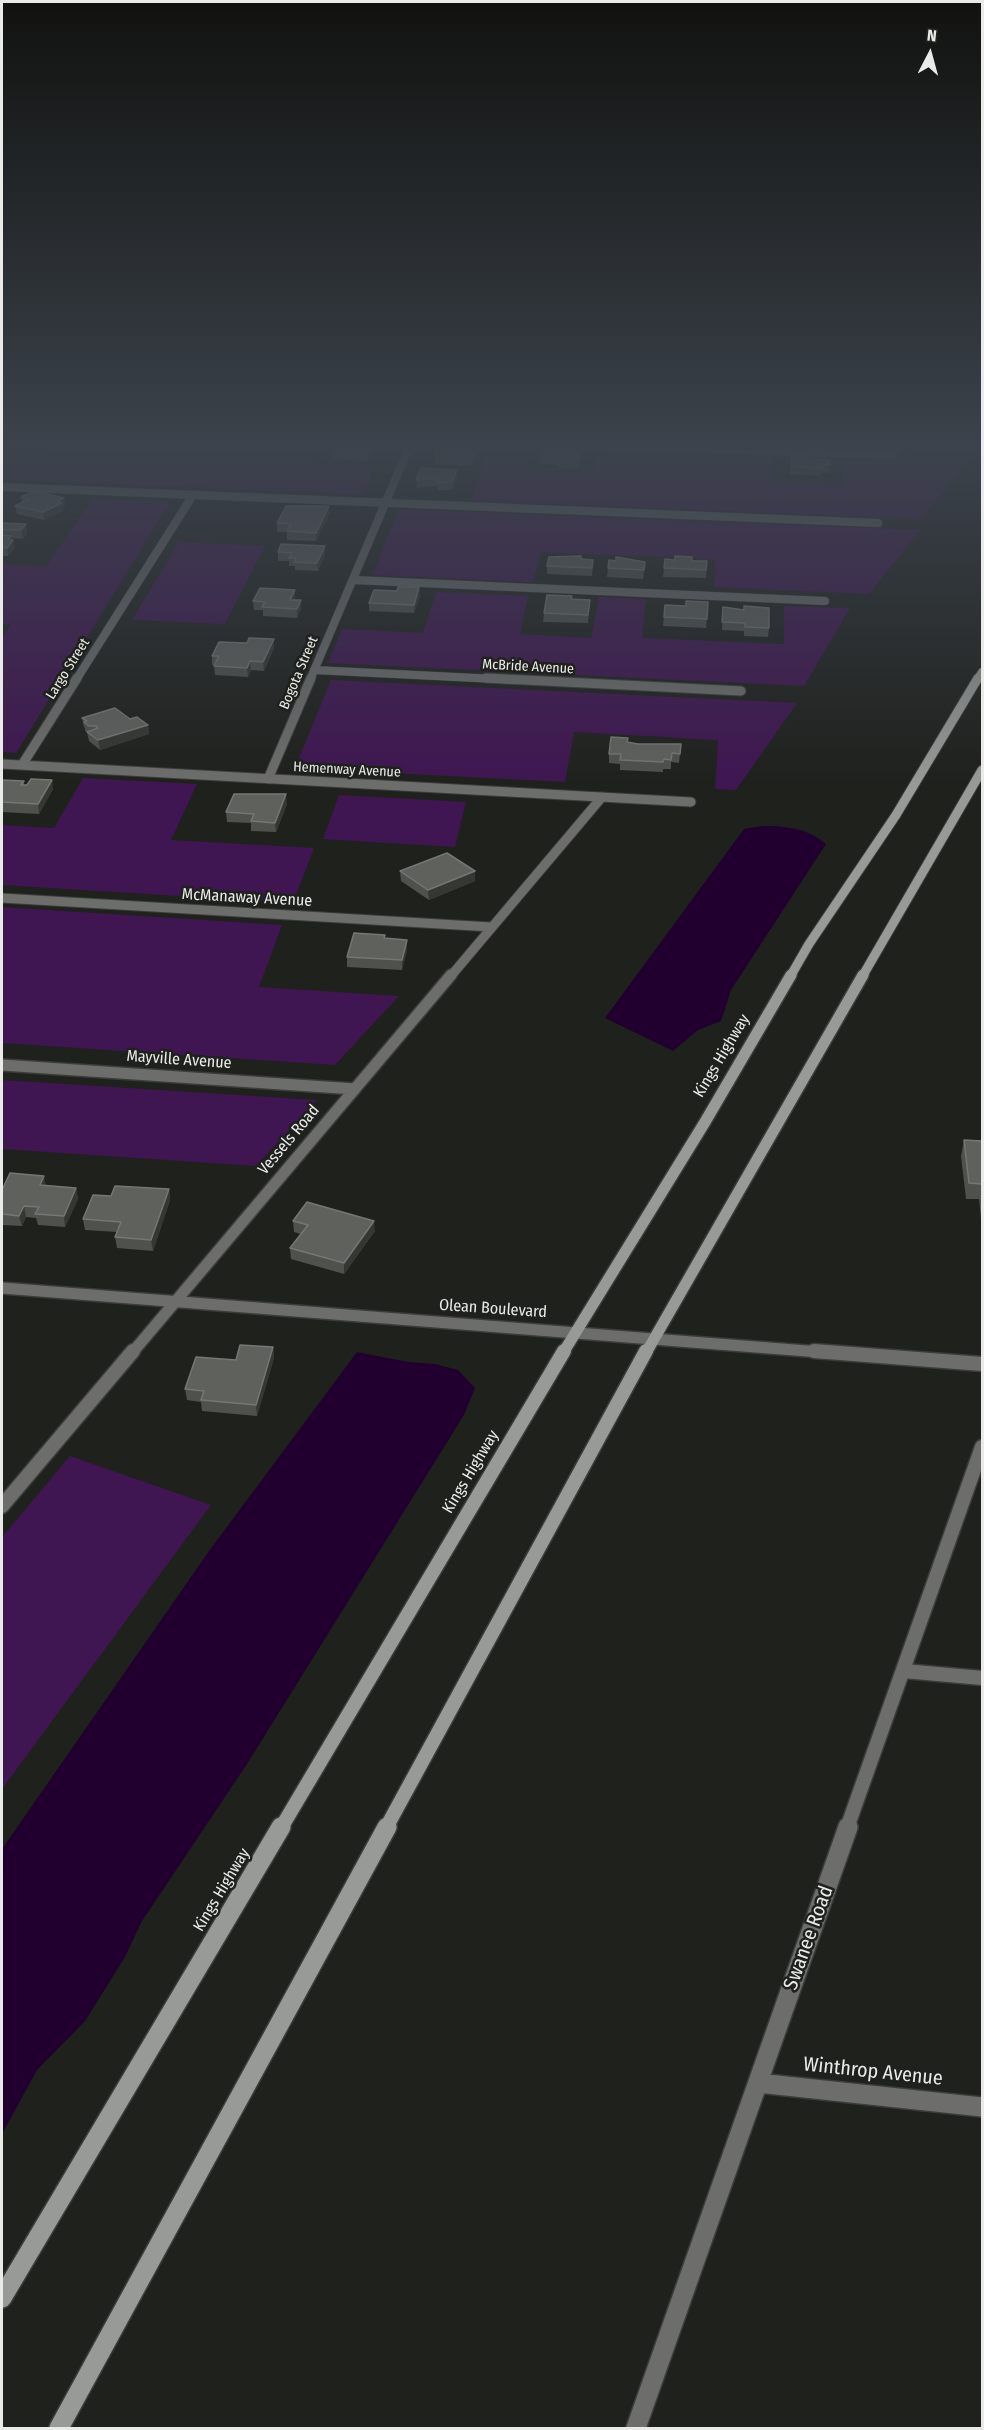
<!DOCTYPE html>
<style>
body{margin:0}
#map{position:relative;width:984px;height:2430px;overflow:hidden;background:#1f211d;font-family:"Fira Sans Condensed",sans-serif}
canvas{display:block}
.frame{position:absolute;inset:0;border:3px solid #eaebe9;pointer-events:none}
.north{position:absolute;left:900px;top:24px;width:60px;height:60px;-webkit-text-stroke:4px #1f211d;paint-order:stroke;rotate:6deg;font-size:16px;font-weight:700;line-height:24px;text-align:center;color:#eaebe9}
.north::after{content:'';display:block;margin:auto;width:21px;height:27px;background:#eaebe9;clip-path:polygon(50% 0,100% 100%,50% 72%,0 100%)}
</style>
<div id="map">
<canvas width="984" height="2430"></canvas>
<div class="frame"></div>
<div class="north">N</div>
</div>
<script>
const ctx = document.querySelector('canvas').getContext('2d');
ctx.lineJoin = 'round';
function paint(path, color) { ctx.fillStyle = color; ctx.fill(path, 'evenodd'); }
function stroke(path, color, width, dash) { ctx.strokeStyle = color; ctx.lineWidth = width; ctx.lineCap = dash ? 'butt' : 'round'; ctx.setLineDash(dash || []); ctx.stroke(path); }
function drawText(font, color, halo, rows, align = 'center') {
  ctx.font = font + ' "Fira Sans Condensed",sans-serif'; ctx.lineWidth = 5; ctx.setLineDash([]); ctx.textBaseline = 'middle'; ctx.strokeStyle = halo; ctx.fillStyle = color; for (const [text, x, y, turn = 0] of rows) {
    ctx.save(); ctx.translate(x, y); ctx.rotate((+turn || 0) * Math.PI / 180); ctx.textAlign = isNaN(turn) ? turn : align; if (halo) ctx.strokeText(text, 0, 0); ctx.fillText(text, 0, 0); ctx.restore();
  }
}
paint(new Path2D(`
 M46,445H322L313,464L374,467L363,494L2,480V453L38,454Z
 M489,445L532,446L525,472L592,474L598,448L772,455V482L843,485L842,458L899,461L913,445H982L921,519L471,501Z
 M93,499L170,502L16,753L2,752V638L11,625L2,624V564L46,566Z
 M399,509L920,530L869,594L714,587L715,559L541,552L533,582L373,575Z
 M179,542L265,546L225,624L132,620Z
 M436,592L528,596L520,634L591,638L599,597L646,599L642,638L784,644V606L850,608L804,686L328,663L342,629L423,633Z
 M331,680L797,703L736,790L715,789L718,740L574,732L565,782L295,768Z
 M83,778L197,784L171,840L314,848L293,903L2,885V825L54,828Z
 M339,795L466,802L455,847L323,839Z
 M2,907L282,925L259,987L399,996L335,1065L2,1043Z
 M2,1080L317,1100L256,1166L2,1149Z
 M70,1456L211,1505L2,1789V1537Z`), '#3f1651');
paint(new Path2D(`
 M762,826C785,826 808,828 826,844L731,990L721,1021L698,1030L673,1051L605,1018L744,829Z
 M357,1352L408,1362L435,1364L458,1370L475,1388L464,1415L247,1764L142,1921L125,1957L85,2021L37,2070L2,2134V1849L209,1551Z`), '#210030');
const minorFar4 = new Path2D(`
 M616,445L892,455L901,445
 M2,487L878,523
 M353,580L825,601
 M314,670L517,680
 M76,680L193,495
 M310,680L410,445`);
const minorFar3 = new Path2D(`
 M486,678L741,691
 M2,764L691,802
 M22,765L77,678
 M268,779L311,678
 M2,898L491,927
 M450,977L602,797`);
const minorFar2 = new Path2D(`
 M2,1065L355,1089
 M653,1339L833,1353
 M132,1353L451,975`);
const minorFar1 = new Path2D(`
 M814,1351L982,1364
 M2,1506L133,1351
 M904,1671L982,1678
 M847,1828L982,1447`);
const minor = new Path2D(`
 M758,2083L982,2107
 M636,2428L848,1827`);
const tertiary = new Path2D(`
 M2,1288L653,1339`);
const secondaryFar4 = new Path2D(`
 M977,680L982,672`);
const secondaryFar3 = new Path2D(`
 M790,977L809,944L896,815L978,678
 M862,977L982,770`);
const secondaryFar2 = new Path2D(`
 M563,1353L705,1122L791,975
 M646,1353L863,975`);
const secondaryFar1 = new Path2D(`
 M281,1828L564,1351
 M386,1828L646,1351`);
const secondary = new Path2D(`
 M2,2298L281,1827
 M59,2428L387,1827`);
stroke(minorFar4, '#3b3d3a', 9);
stroke(minorFar3, '#3b3d3a', 11);
stroke(minorFar2, '#3b3d3a', 14);
stroke(minorFar1, '#3b3d3a', 17);
stroke(minor, '#3b3d3a', 22);
stroke(tertiary, '#3b3d3a', 14);
stroke(secondaryFar4, '#3b3d3a', 9);
stroke(secondaryFar3, '#3b3d3a', 11);
stroke(secondaryFar2, '#3b3d3a', 14);
stroke(secondaryFar1, '#3b3d3a', 17);
stroke(secondary, '#3b3d3a', 22);
stroke(minorFar4, '#6d6e6c', 8);
stroke(minorFar3, '#6d6e6c', 9);
stroke(minorFar2, '#6d6e6c', 11);
stroke(minorFar1, '#6d6e6c', 14);
stroke(minor, '#6d6e6c', 19);
stroke(tertiary, '#6d6e6c', 11);
stroke(secondaryFar4, '#989a97', 8);
stroke(secondaryFar3, '#989a97', 9);
stroke(secondaryFar2, '#989a97', 11);
stroke(secondaryFar1, '#989a97', 14);
stroke(secondary, '#989a97', 19);
paint(new Path2D(`
 M2,445H29L27,448L2,447Z
 M375,445L368,461L332,460L331,452Z
 M581,447L578,469L558,468V465L540,464V456Z
 M477,453L473,466L434,464V456Z
 M791,455L810,459L830,465L829,473H821V476L790,474Z
 M457,478L452,490H437V486L417,488L416,480Z
 M21,497L64,498L65,506L63,507V511L44,520L17,514L15,506L22,503Z
 M329,506V514L316,541L287,540V532H277V523Z
 M2,523L26,524L27,533L23,539L11,538L15,548L8,556H2Z
 M325,546V555L318,571L295,570V566H289V561H278V552Z
 M581,556V559L593,560L592,576L547,574V566Z
 M665,559L707,561L706,578L663,577Z
 M645,562L643,579L607,577L608,568Z
 M420,596L414,613L369,611V603Z
 M295,598L294,600L301,609L297,618L263,616V610H254L253,601Z
 M572,600H590L588,623L543,622L544,613Z
 M708,602L706,628L663,626L665,605L686,606Z
 M723,607L769,628L768,637L744,636V631L722,630Z
 M274,639V648L264,671L251,670L248,677L215,675L214,665H212V656L247,643Z
 M82,718L130,719L148,725L149,734L100,750L89,741L87,732L85,731V728L84,727Z
 M628,742L638,744H681L679,763L671,762V769H663V772L620,770V764L609,763V754Z
 M2,780L24,781V785L53,789L39,814L2,812Z
 M287,804L276,832L251,831V823L227,822L226,812Z
 M400,871L475,881L429,900L401,881Z
 M385,939L407,950L402,970L347,967V957Z
 M964,1140L982,1141V1219H981L979,1199H966L961,1156Z
 M46,1186L76,1188L78,1199L65,1227L38,1225L36,1218L26,1217L22,1226L2,1225V1190Z
 M169,1189L170,1200L153,1251L117,1248L115,1237L117,1232L85,1230L83,1219L111,1196Z
 M293,1221L375,1231L344,1274L291,1259L290,1248L301,1234L294,1232Z
 M273,1347L274,1358L257,1416L202,1411L201,1402L187,1400L185,1389L236,1360Z`), '#4e514c');
paint(new Path2D(`
 M371,445H375L368,461L367,453Z
 M477,445V453L473,466V458Z
 M457,470V478L452,490V482Z
 M64,498L65,506L63,507V511L44,520L43,512L57,501Z
 M329,506V514L316,541V533Z
 M26,524L27,533L23,539L21,530Z
 M11,536L12,542L13,540L15,548L8,556L7,548L8,539Z
 M325,546V555L318,571L317,563Z
 M419,587L420,596L414,613V605Z
 M295,590V598L290,608V600Z
 M301,600V609L297,618V609Z
 M274,639V648L264,671L263,662Z
 M250,661L251,670L248,677L247,668Z
 M148,725L149,734L100,750L98,740Z
 M52,780L53,789L39,814L38,804Z
 M286,794L287,804L276,832L275,823Z
 M475,871V881L429,900L428,890Z
 M407,940V950L402,970V960Z
 M44,1176L46,1187L40,1185Z
 M76,1188L78,1199L65,1227L64,1216Z
 M169,1189L170,1200L153,1251L151,1240Z
 M24,1206L26,1217L22,1226L19,1216Z
 M374,1221L375,1231L344,1274V1263Z
 M273,1347L274,1358L257,1416L256,1405Z`), '#343732');
const building = new Path2D(`
 M335,445H371L367,453L331,452Z
 M438,445H477L473,458L434,456Z
 M542,446L581,447L579,461L558,460L559,457L540,456Z
 M791,455H810V459L830,460V465H822V468L791,467Z
 M421,468L457,470L452,482H437L438,478L416,480Z
 M34,491L64,498L57,501L62,503L43,512L15,506L29,499L21,497Z
 M286,506H329L316,533L287,531L291,524L277,523Z
 M2,523L26,524L21,530H2Z
 M2,535L11,536L8,539L13,540L7,548H2Z
 M281,544L325,546L317,563L294,562L296,558H289L292,553L278,552Z
 M581,556V559L593,560L592,568L547,566L549,557Z
 M675,556L692,557V561H707L706,570L664,568L665,559L675,560Z
 M616,557L645,562L644,570L608,568L609,560L616,561Z
 M398,587H419L414,605L369,603L374,590L397,591Z
 M260,588L295,590L290,600H301L297,609L262,607L265,602L253,601Z
 M547,595L572,596L571,599L590,600L588,615L544,613Z
 M686,601L708,602L707,619L664,617L665,605L686,606Z
 M744,606L769,608V628L745,627V623L722,622L723,607L744,610Z
 M249,638L274,639L263,662L250,661L247,668L214,666L219,656H212L219,642L247,643Z
 M115,708L130,719L137,717L148,725L98,740L87,732L98,728L95,726H97H89L84,722L87,721L82,718Z
 M611,737L628,738L627,742L638,744H681L680,754L672,753L671,760L664,759L663,762L620,760L621,754H609Z
 M31,779L52,780L38,804L2,802V780L24,781L21,785H27Z
 M234,794H286L275,823L251,821L254,814L226,812Z
 M447,853L475,871L428,890L400,871Z
 M354,933L385,935L384,938L407,940L402,960L347,957Z
 M964,1140L982,1141V1188V1184L969,1183Z
 M10,1173L44,1176L40,1185L76,1188L64,1216L35,1214L39,1207L24,1206L19,1216L2,1214V1190Z
 M115,1186L169,1189L151,1240L115,1237L121,1222L83,1219L93,1195L111,1196Z
 M307,1202L374,1221L344,1263L290,1248L308,1225L293,1221Z
 M240,1345L273,1347L256,1405L201,1400L204,1391L185,1389L196,1357L236,1360Z`);
paint(building, '#5f615d');
stroke(building, '#747773', 1.5);
const sky = ctx.createLinearGradient(0, 0, 0, 785);
sky.addColorStop(0, '#111210');
sky.addColorStop(0.57, '#3c434c');
sky.addColorStop(1, '#3c434c00');
ctx.fillStyle = sky;
ctx.fillRect(0, 0, 984, 785);
drawText('14px', '#eaebe9', '#1f211d', [
 ["McBride Avenue",528,667,3],
 ["Largo Street",68,669,-58],
 ["Bogota Street",299,673,-67],
 ["Hemenway Avenue",347,770,3]
]);
drawText('16px', '#eaebe9', '#1f211d', [
 ["McManaway Avenue",247,898,3],
 ["Kings Highway",722,1056,-59],
 ["Mayville Avenue",179,1060,4],
 ["Vessels Road",289,1140,-50],
 ["Olean Boulevard",493,1309,4],
 ["Kings Highway",471,1472,-59],
 ["Kings Highway",222,1890,-59]
]);
drawText('20px', '#eaebe9', '#1f211d', [
 ["Swanee Road",809,1938,-70],
 ["Winthrop Avenue",873,2072,6]
]);
</script>
